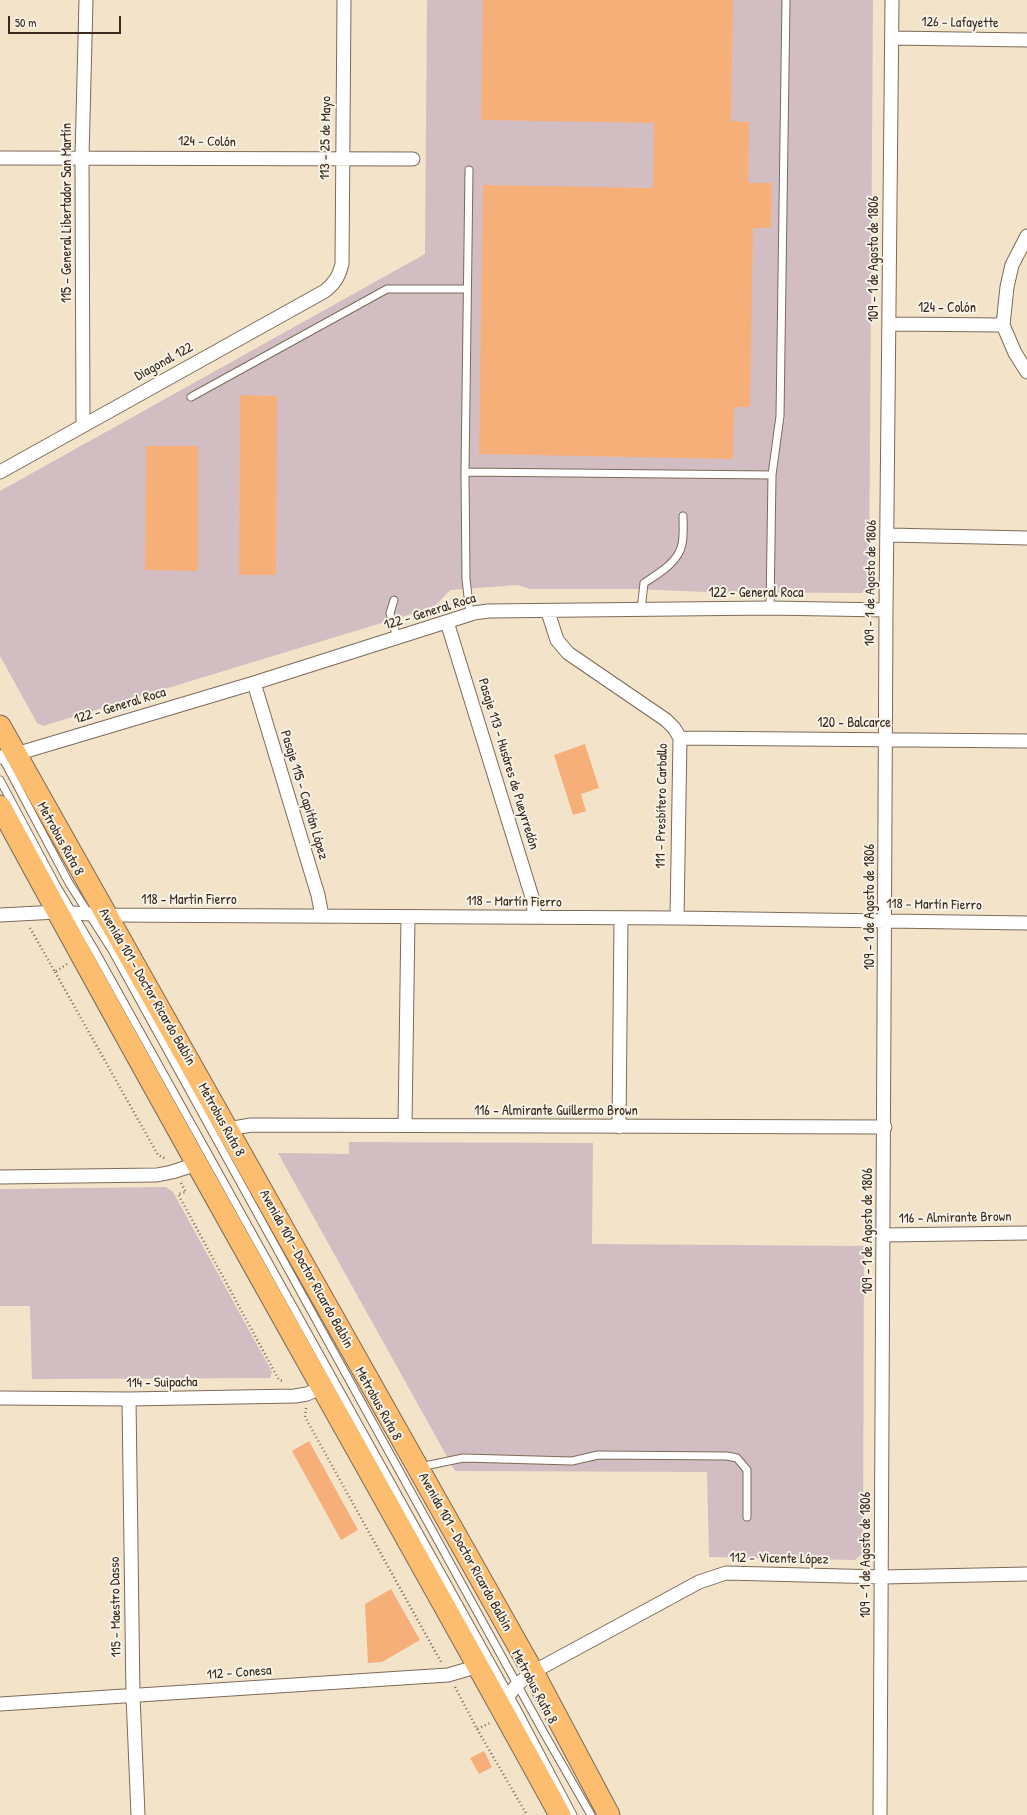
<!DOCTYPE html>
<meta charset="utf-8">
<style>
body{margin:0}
#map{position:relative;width:1027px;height:1815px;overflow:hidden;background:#f3e3c9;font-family:"Patrick Hand",sans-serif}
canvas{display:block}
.scale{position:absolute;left:8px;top:16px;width:113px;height:18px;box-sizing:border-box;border:2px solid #3b2a1e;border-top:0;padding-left:5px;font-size:12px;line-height:14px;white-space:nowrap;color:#3b2a1e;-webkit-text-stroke:3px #f7f3e8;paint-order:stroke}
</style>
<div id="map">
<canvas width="1027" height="1815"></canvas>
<div class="scale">50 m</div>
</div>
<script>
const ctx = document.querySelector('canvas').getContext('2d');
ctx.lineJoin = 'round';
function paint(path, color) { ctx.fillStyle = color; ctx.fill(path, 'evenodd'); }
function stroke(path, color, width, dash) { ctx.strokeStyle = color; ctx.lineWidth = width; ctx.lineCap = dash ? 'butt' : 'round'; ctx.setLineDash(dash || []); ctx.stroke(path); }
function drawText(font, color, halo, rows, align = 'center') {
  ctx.font = font + ' "Patrick Hand",sans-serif'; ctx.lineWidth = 4; ctx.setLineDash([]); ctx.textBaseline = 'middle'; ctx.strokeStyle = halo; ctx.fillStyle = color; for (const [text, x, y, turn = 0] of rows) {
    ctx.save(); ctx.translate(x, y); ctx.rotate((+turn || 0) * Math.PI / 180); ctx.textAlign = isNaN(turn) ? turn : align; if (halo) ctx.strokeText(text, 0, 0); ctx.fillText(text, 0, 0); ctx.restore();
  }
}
paint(new Path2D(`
 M427,0H873L869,586L862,593L706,592L637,589H530L518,585L450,590L436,605L421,611L43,726L37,723L0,656V491L425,254Z
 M349,1142L593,1143L592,1244L864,1246L863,1553L855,1560L709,1557L707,1472L455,1471L278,1153L349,1154Z
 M166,1187L173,1192L272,1372L270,1378L32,1379L30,1306H0V1189Z`), '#d2bec2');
paint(new Path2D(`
 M483,0H733L731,121L749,122L748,183H772L771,228H753L750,407H734L733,459L479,454L483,185L653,188L654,123L481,120Z
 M240,395L277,396L276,575H239Z
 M146,446H198V571L145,570Z
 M585,744L599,788L581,794L586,811L573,815L554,755Z
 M309,1441L358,1530L341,1540L292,1451Z
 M391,1589L420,1640L382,1662L368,1663L365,1604Z
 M484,1751L492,1767L479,1774L470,1758Z`), '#f7af7a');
const service = new Path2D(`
 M469,170L465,472L466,579L470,614
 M191,397L387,289H467
 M465,472L772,475
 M394,600L390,613L397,638
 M770,608L772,475L780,416L786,0
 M641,610L644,583C658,574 679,562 682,544C684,535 683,525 683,516
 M1,755L69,883L112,950L544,1733L591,1815
 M0,780L56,885L94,949L517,1709L573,1815
 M420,1467L463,1458L572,1461L598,1455L727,1456L737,1458L747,1470V1517`);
const minor = new Path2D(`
 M892,38L1027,40
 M0,158L413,159
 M1027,236L1012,265L1007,287L1003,325L1015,353L1027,372
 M890,324L1003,325
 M83,425L82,157L86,0
 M0,472L325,291C335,283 339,276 342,264L344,0
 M888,535L1027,538
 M548,612L557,640L568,653L666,720L674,728L680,738L677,918
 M447,622L532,897L535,917
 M254,683L318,895L322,916
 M680,738L1027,741
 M0,757L16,754L254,683L474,613L488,611L770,608L886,610
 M0,915L57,912L106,915L677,918L1027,923
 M405,1125L408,917
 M619,1127L621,919
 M228,1129L251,1125L885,1127
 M0,1177L157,1175L172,1172L197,1164
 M884,1235L1027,1233
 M0,1398L129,1399L295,1396L307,1394L323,1387
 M129,1399L133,1696L138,1815
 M0,1704L448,1675L479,1666
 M503,1711C506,1693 519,1682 533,1672L699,1582L726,1573L882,1577L1027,1574
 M880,1815L886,610L892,0`);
const primary = new Path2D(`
 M0,726L533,1672L609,1815
 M0,806C182,1144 375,1477 560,1815`);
stroke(service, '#7b6b5a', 9);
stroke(minor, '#7b6b5a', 15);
stroke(primary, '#7b6b5a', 23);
stroke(new Path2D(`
 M30,928L55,972L67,964
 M55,972L158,1155L166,1159
 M181,1183L186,1192L178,1194L279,1380L283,1381
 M306,1408L305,1417L441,1662
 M455,1687L477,1729L490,1723
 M477,1729L527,1815`), '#7b6b5a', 2.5, [1, 3]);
stroke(service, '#fff', 7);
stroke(minor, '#fff', 13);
stroke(primary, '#fcbd6f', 21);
drawText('14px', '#3b2a1e', '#f7f3e8', [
 ["126 - Lafayette",960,23,1],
 ["113 - 25 de Mayo",326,138,-89],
 ["124 - Colón",207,142,1],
 ["115 - General Libertador San Martín",67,213,-90],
 ["109 - 1 de Agosto de 1806",874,259,-90],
 ["124 - Colón",947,308],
 ["Diagonal 122",164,362,-29],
 ["109 - 1 de Agosto de 1806",871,583,-89],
 ["122 - General Roca",756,593],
 ["122 - General Roca",430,612,-17],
 ["122 - General Roca",120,706,-17],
 ["120 - Balcarce",854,723],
 ["Pasaje 113 - Husáres de Pueyrredón",508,764,73],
 ["Pasaje 115 - Capitán López",304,795,73],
 ["111 - Presbítero Carballo",662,806,-89],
 ["Metrobus Ruta 8",60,839,61],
 ["118 - Martín Fierro",189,900],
 ["118 - Martín Fierro",514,902,1],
 ["118 - Martín Fierro",934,905,1],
 ["109 - 1 de Agosto de 1806",870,907,-90],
 ["Avenida 101 - Doctor Ricardo Balbín",147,987,60],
 ["116 - Almirante Guillermo Brown",556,1111],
 ["Metrobus Ruta 8",221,1120,61],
 ["116 - Almirante Brown",955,1218,-1],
 ["109 - 1 de Agosto de 1806",868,1231,-90],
 ["Avenida 101 - Doctor Ricardo Balbín",306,1269,61],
 ["114 - Suipacha",162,1383,-1],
 ["Metrobus Ruta 8",378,1404,61],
 ["Avenida 101 - Doctor Ricardo Balbín",465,1552,61],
 ["109 - 1 de Agosto de 1806",866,1555,-90],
 ["112 - Vicente López",779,1559,1],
 ["115 - Maestro Dasso",116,1607,-91],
 ["112 - Conesa",239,1673,-4],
 ["Metrobus Ruta 8",534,1687,62]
]);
</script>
